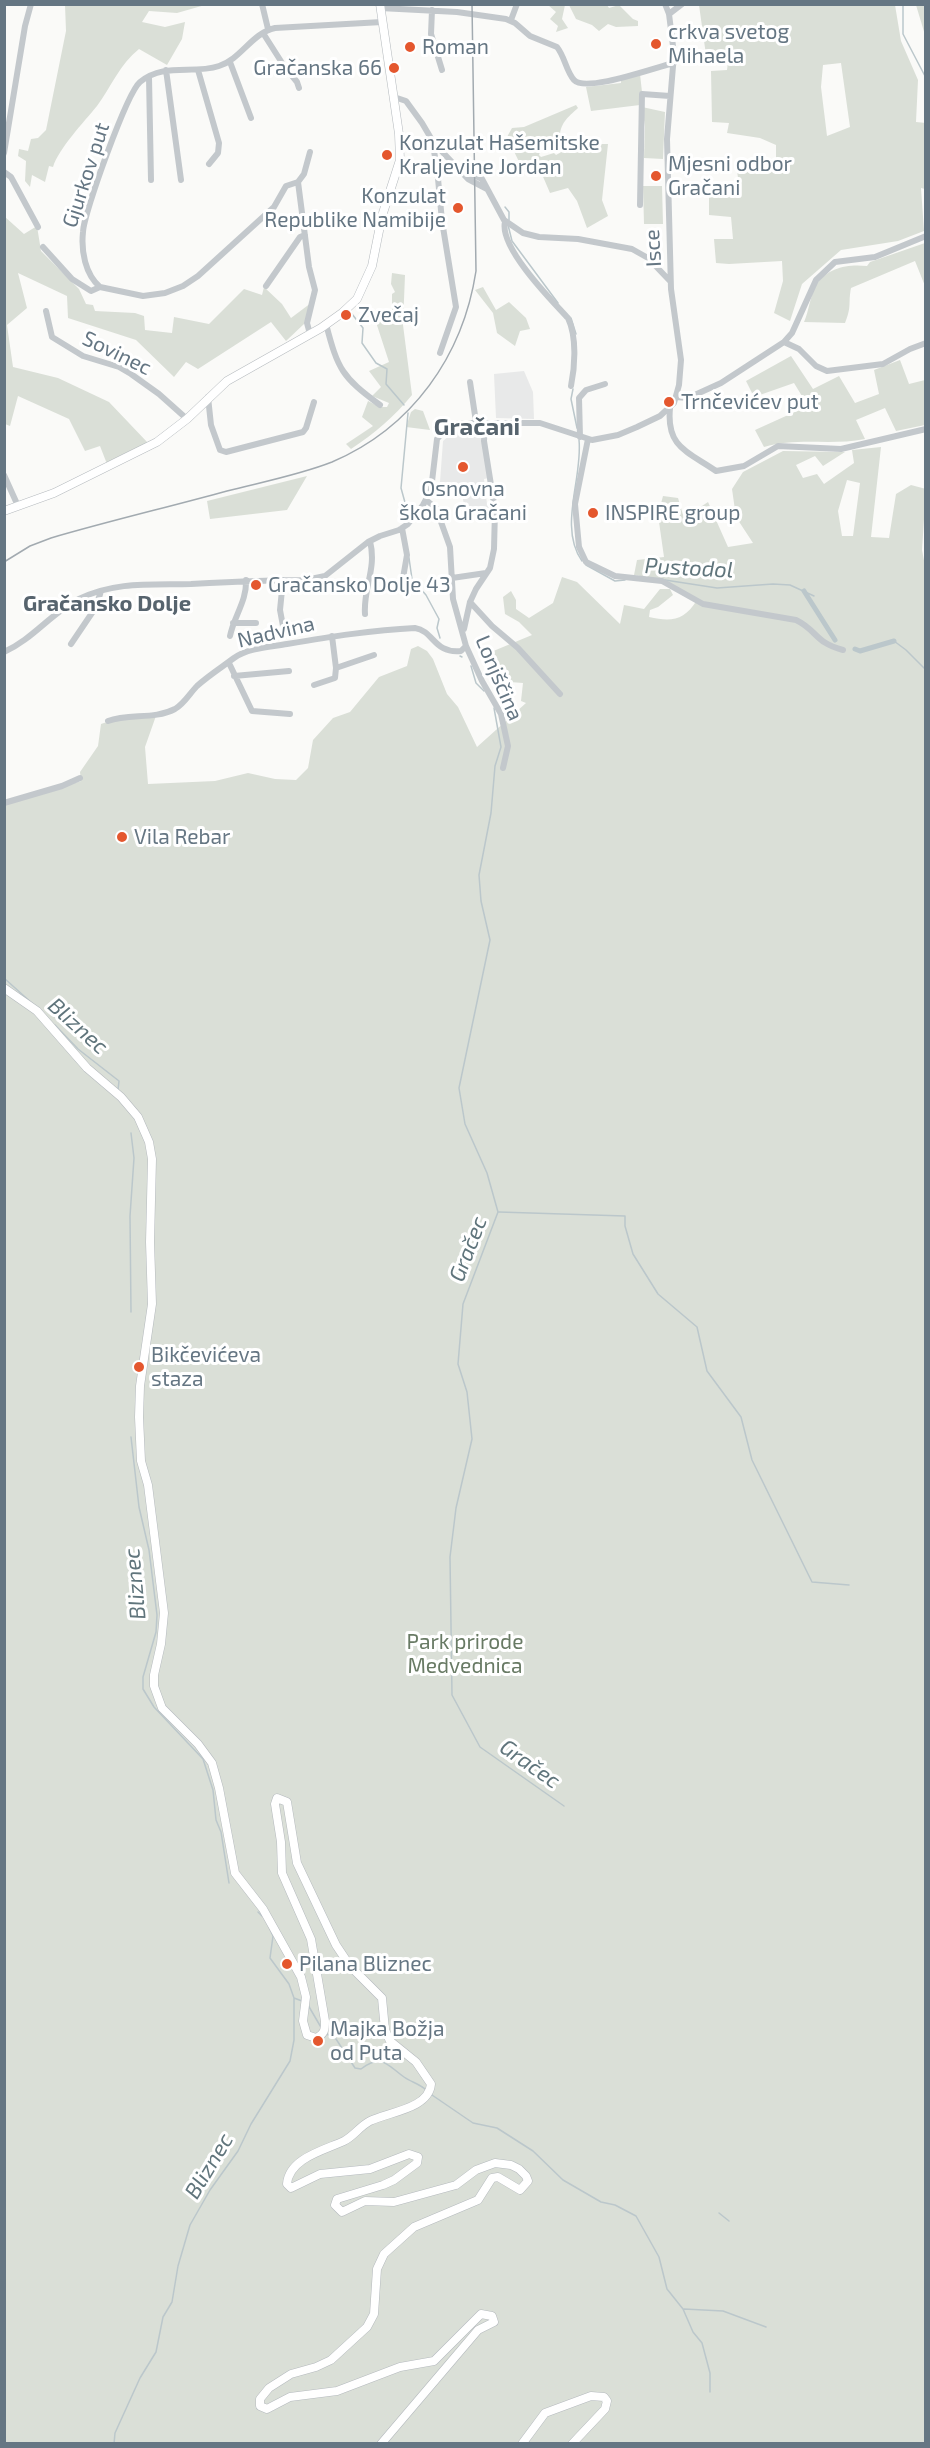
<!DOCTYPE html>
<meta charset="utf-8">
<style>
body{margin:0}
#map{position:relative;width:930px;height:2448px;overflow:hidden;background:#fafaf8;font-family:"Exo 2",sans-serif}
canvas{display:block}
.frame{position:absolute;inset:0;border:6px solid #657683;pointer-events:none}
</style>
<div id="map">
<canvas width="930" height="2448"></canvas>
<div class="frame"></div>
</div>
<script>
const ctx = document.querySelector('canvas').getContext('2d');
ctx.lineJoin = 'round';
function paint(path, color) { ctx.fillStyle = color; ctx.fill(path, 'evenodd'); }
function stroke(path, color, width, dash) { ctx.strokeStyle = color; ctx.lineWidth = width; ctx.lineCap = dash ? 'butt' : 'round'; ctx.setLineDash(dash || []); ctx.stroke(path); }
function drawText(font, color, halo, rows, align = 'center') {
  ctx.font = font + ' "Exo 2",sans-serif'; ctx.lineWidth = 6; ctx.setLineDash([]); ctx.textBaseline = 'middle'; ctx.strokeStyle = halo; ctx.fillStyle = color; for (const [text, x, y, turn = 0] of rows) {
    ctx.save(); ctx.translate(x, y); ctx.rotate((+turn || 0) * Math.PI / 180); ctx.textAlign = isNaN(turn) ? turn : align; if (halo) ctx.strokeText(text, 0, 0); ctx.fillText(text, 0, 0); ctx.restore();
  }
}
paint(new Path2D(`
 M524,371L533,392L534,419L496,418L494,374Z
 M466,427L474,426L479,429L489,478L484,479L487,504H493V509L465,510L462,494L436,496L440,482L443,441L450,435Z`), '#e8e9e9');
paint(new Path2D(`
 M65,5H205L177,13L149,11L142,22L165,27L185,22L182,39L167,65L139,49C120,64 111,87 97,106C84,122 59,148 53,167L49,166L45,182L32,175L30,187L25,181L26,161L18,156L19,149L28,151L31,139L38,138L46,130L66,31Z
 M548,5H565L562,19L568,28L556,32L558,26L550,19L556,12Z
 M569,5H607L609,8L619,5L633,19L638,21V26L616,27L608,24L599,31L592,25L576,19Z
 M699,5H895L901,41L918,80L916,122L926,123L925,189L921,188L924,231L898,241L841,250L802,284L790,321L774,313L783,281L782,261L729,264L716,263L714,239H733L731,217L709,215V196H741L736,165L776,166V145L760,138L727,133L729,123L712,122L711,71L727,70L728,62L706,55ZM841,63L850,127L827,136L821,87L823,65Z
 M916,5H925V35Z
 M640,74L642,92L639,93L640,105L591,111L586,87L621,83V80Z
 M576,105L578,108C568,117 559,124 560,139L540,152L539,155L541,157L554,153L556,155L576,144H608L602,200L608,216L587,228L577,201L568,188L550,193L538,165L524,172L507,137L512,128L524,127Z
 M642,107L665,112L663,159L644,158L645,126Z
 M643,186H662L663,224H644Z
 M4,216L24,234L37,226L41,251L79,289L86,304L93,305L95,311L135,313L144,316L145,330L172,333L174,317L209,324L244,289L262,295L264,287L282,304L291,318L311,303L304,324L286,341L271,322L198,369L186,362L174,377L136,340L68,318L67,296L18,273L27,308L7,325L13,367L58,378L109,402L148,443L107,464L100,446L85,451L69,419L18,396L10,426L5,424Z
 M925,243V286L915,261L851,288C848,304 852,306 845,323L804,322C809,311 810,296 816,285C828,267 848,264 867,266L870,262Z
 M392,273L405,275L403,325L412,395C394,417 375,433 351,449L346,444L373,426L362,417L368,401L380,407H387L389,403L372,396L381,387L369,371L389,362L373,313L392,310V294L395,292L391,284Z
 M483,287L496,310L509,302L526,318L530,329L520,331L515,346L497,333L493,313L475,290Z
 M791,356L813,389L839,376L855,403L879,394L874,370L900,360L909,384L925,380V425L896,431L885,408L856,420L865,439C831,446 797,437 764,447L755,430L808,406L794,383L754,397L746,381Z
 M415,409L423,411L430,430L406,427L411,412Z
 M881,447L871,537L889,538L896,494L911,485L926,489L922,550L926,571L925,2443H5V805L81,781L80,772L98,746L101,724L122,717L157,713L145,747L148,784L215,781L248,773L275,779L296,780L308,768L313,740L333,718L350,712L379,677L407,666L411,649L418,646L427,651L433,659L447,694L458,707L477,747L526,703L521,701L523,683L510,682L491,652L532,635L519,622L505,614L503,597L511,591L516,600V609L529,618L553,603L562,577L577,582L620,624L624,605L644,609L660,589H670L673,595L658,607L650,610L649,617C671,622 684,621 697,600L660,579L634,575L637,560L664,557L658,515L663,496L678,498L684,518L708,502L728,547L753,543L736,517L732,489L743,472L783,451L845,452L823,466L815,456L796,465L803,478L817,474L824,484L854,463L852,450ZM847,480L860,483L853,536H842L838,511Z
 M307,476L287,510L210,519L207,501Z`), '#dadfd7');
stroke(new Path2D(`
 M903,4V34L926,78
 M926,91V108
 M505,207L509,212V220
 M508,225L512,241L558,303
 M352,314L363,328L362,343L376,363L387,369L386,384L404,405
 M571,318L576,334
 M573,389L571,399L577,428
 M408,413L401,488L409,517
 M579,440C583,478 558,527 582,561
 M409,558L412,579L426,595L439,619L437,628L440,638
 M586,565L615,581L625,580
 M665,580L717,588L773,584L790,585L814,596
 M894,641L906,650L926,670
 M460,656L462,657
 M471,666L476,683L484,691
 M494,708L501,747L495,766L491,813L479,875L481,901L490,940L459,1088L465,1124L487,1173L498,1212L463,1304L458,1364L467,1392L472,1439L456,1508L450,1557L452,1695L480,1747L564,1806
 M4,978L34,1005
 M55,1025L78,1049L119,1081L118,1090
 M131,1133L134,1158L130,1216L131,1312
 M499,1212L625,1216V1226L633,1254L658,1294L697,1327L707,1371L741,1417L752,1460L812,1582L849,1585
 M131,1437L139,1507L149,1550L157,1615L156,1632L143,1677V1689L154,1707L203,1759L213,1790L216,1820L221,1832L229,1883
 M258,1912L262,1916
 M294,1998L302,2001
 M308,2005L322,2029
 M325,2033L336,2039L355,2068L361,2069C382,2053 387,2065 404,2077C411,2082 420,2084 426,2090
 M432,2095L473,2123L497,2128L533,2151L563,2180L601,2202L615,2205L636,2216L659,2257L667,2289L683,2309L693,2332L702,2343L710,2373V2392
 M719,2213L729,2221
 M684,2309L723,2311L766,2327
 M114,2444L115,2433L140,2378L156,2352L163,2317L172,2302L178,2266L190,2225L210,2190L238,2151L251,2124L290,2061L294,2040V1998L289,1984L270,1958L273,1936L269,1927`), '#bbc7cb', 1.5);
stroke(new Path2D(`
 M804,591L835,640
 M855,649L860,651L894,641`), '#bbc7cb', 5);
const major = new Path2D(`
 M4,511L54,493L157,442L187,419L227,381L321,328L342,313L357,299L372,266L382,216L400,160L399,134L380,4
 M4,988L37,1011L87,1068L121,1097L138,1117L149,1142L152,1159L150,1242L152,1304L140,1386L139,1417L141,1461L148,1485L164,1613L161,1644L154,1675V1686L162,1708L198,1744L212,1763L219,1788L235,1873L263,1909L301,1977L306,1997L303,2021L307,2035L316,2038C325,2034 325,2029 325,2021L311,1939L282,1873L281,1842L275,1804L277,1798L287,1802L297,1863L336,1945L350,1966L382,1998L385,2030L390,2041L416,2062L431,2084C429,2109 388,2112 370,2121C360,2126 354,2136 344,2141C325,2150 289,2158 287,2184L291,2188L320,2174L370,2169L409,2154L418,2157L417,2163L394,2180L383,2185L337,2199L335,2205L342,2212L365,2201L394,2202L456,2185L476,2170L495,2163L511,2165L519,2169L526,2176L528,2181L520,2190L498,2177L492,2178L478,2200L414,2227L384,2254L377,2269L374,2314L367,2327L331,2360L316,2367L291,2374L269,2388L260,2399V2406L267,2409L290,2397L337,2391L400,2367L434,2361L481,2314L492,2316L494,2322L478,2330L381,2444
 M522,2444L545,2413L591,2396L604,2397L607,2401L605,2409L572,2444`);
stroke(major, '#b5babe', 9);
stroke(new Path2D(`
 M262,4L268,29
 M380,8L457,12L506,19L515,23L530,36L557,47C565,57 566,71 574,80C586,93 656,67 674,63
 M432,10L431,34L442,70
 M669,14L682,4
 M511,20L517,4
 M263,33L284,66L297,82L299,88
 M230,62L251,118
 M166,70L181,180
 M198,70L219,143L218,153L209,164
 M149,77L151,180
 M394,97L406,101L422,123L432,140L437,168L442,221L456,307L440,353
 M432,141L468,179L487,189
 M4,153L25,26L31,4
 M459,168L482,179L504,220L523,233L539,237L578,239L632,249L648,258L670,281
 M4,172L11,177L38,227
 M298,182L309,267L315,290L307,323L310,334
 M298,182L304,174L310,152
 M640,205L642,94L670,96
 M505,222C499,247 551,300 568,318C577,337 575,367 571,386
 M43,247L72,279L91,291L100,287L143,296L165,293L183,286L198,276L274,207L286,186L298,182
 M266,286L300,237L305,235
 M100,287C85,274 81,251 83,232C84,212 127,93 140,82C165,62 192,75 219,66C241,59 252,33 275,28L382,22
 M46,311L52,337L83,356L119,367L131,374L159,394L187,419
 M326,324C338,370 342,377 380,405
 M784,342L799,349L816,366L827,371L883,364L910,349L926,343
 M470,382L476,422
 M208,397L211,425L220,450L226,452L303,432L306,428L314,402
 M676,397L688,398L721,383L784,342L792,333L816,280L835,262L875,257L926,236
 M670,408C666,448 689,452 716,471L744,466L778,446L841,449L926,429
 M580,437L579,398L586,390L605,384
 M588,439L575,504L579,547L586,562L615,576L662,581L703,604L796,620C817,630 815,643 843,650
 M4,475L18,506
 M426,500L436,508L450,547L453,599L466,646L482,681L501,714L508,746L503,768
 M402,528L407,555L403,578
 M452,578L486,573
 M283,580L280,610L283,626
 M470,602L492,626L518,648L560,694
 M365,614C363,588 377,569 370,541
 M233,623H256
 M464,629L470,602L476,589L490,568L494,549L495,510L484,441L485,423
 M230,636C234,616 247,601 246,580
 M332,636L336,668L374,655
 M71,644L96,607L101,591
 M4,652C33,639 51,613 79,599C115,581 153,585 191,584C229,582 267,580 306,580L325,576L368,542L380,536L399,530L408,524L423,505L431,490L437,439L445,430L459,423H540L592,440L618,435L637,427L660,416L674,403L679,385L681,360L671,289L667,139L674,54L669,14L665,4
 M229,663L252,711L290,714
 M234,676L289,671
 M314,685L335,678L336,668
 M108,721C129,713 154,720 175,709C184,704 190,693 197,686C208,676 222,667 234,658C248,648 270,647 287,644C329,637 372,630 415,628C434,631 434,654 461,651L466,646
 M4,803L62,786L80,778`), '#c3c8cc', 6);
stroke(major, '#fff', 8);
stroke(new Path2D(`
 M4,562L30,546L51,538C109,521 169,507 227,491C262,482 299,475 332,462C412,428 463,356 476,271L472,4`), '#a2aab0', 1.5);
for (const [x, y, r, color] of [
 [656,44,6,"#e4572e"],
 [410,47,6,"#e4572e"],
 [394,68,6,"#e4572e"],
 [387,155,6,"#e4572e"],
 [656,176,6,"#e4572e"],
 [458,208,6,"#e4572e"],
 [346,315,6,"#e4572e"],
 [669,402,6,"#e4572e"],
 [463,467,6,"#e4572e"],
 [593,513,6,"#e4572e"],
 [256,585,6,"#e4572e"],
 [122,837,6,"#e4572e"],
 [139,1367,6,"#e4572e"],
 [287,1964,6,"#e4572e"],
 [318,2041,6,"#e4572e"]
]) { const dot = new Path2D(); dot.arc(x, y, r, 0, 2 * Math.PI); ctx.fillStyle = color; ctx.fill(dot); stroke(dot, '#fff', 2); }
drawText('21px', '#657683', '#fff', [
 ["crkva svetog",668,32],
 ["Mihaela",668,56],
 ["Roman",422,47],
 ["Gračanska 66",382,68,"right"],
 ["Konzulat Hašemitske",399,143],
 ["Kraljevine Jordan",399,167],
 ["Mjesni odbor",668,164],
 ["Gračani",668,188],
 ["Konzulat",446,196,"right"],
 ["Republike Namibije",446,220,"right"],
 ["Zvečaj",358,315],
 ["Trnčevićev put",681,402],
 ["Osnovna",463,489,"center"],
 ["škola Gračani",463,513,"center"],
 ["INSPIRE group",605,513],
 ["Gračansko Dolje 43",268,585],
 ["Vila Rebar",134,837],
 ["Bikčevićeva",151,1355],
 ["staza",151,1379],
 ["Pilana Bliznec",299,1964],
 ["Majka Božja",330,2029],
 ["od Puta",330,2053]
], 'left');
drawText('21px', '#657683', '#fff', [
 ["Gjurkov put",86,175,-72],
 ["Isce",653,248,-93],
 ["Sovinec",117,353,26],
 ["Nadvina",276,632,-13],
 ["Lonjščina",499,678,67]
]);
drawText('21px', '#687a64', '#fff', [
 ["Park prirode",465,1642],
 ["Medvednica",465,1666]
]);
drawText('italic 22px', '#60757c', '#fff', [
 ["Pustodol",689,568,3],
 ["Bliznec",78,1026,42],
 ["Gračec",468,1249,-69],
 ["Bliznec",135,1584,-95],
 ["Gračec",530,1764,35],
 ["Bliznec",209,2166,-59]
]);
drawText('bold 22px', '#57646e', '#fff', [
 ["Gračansko Dolje",107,604]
]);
drawText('bold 24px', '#57646e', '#fff', [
 ["Gračani",477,427]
]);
</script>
